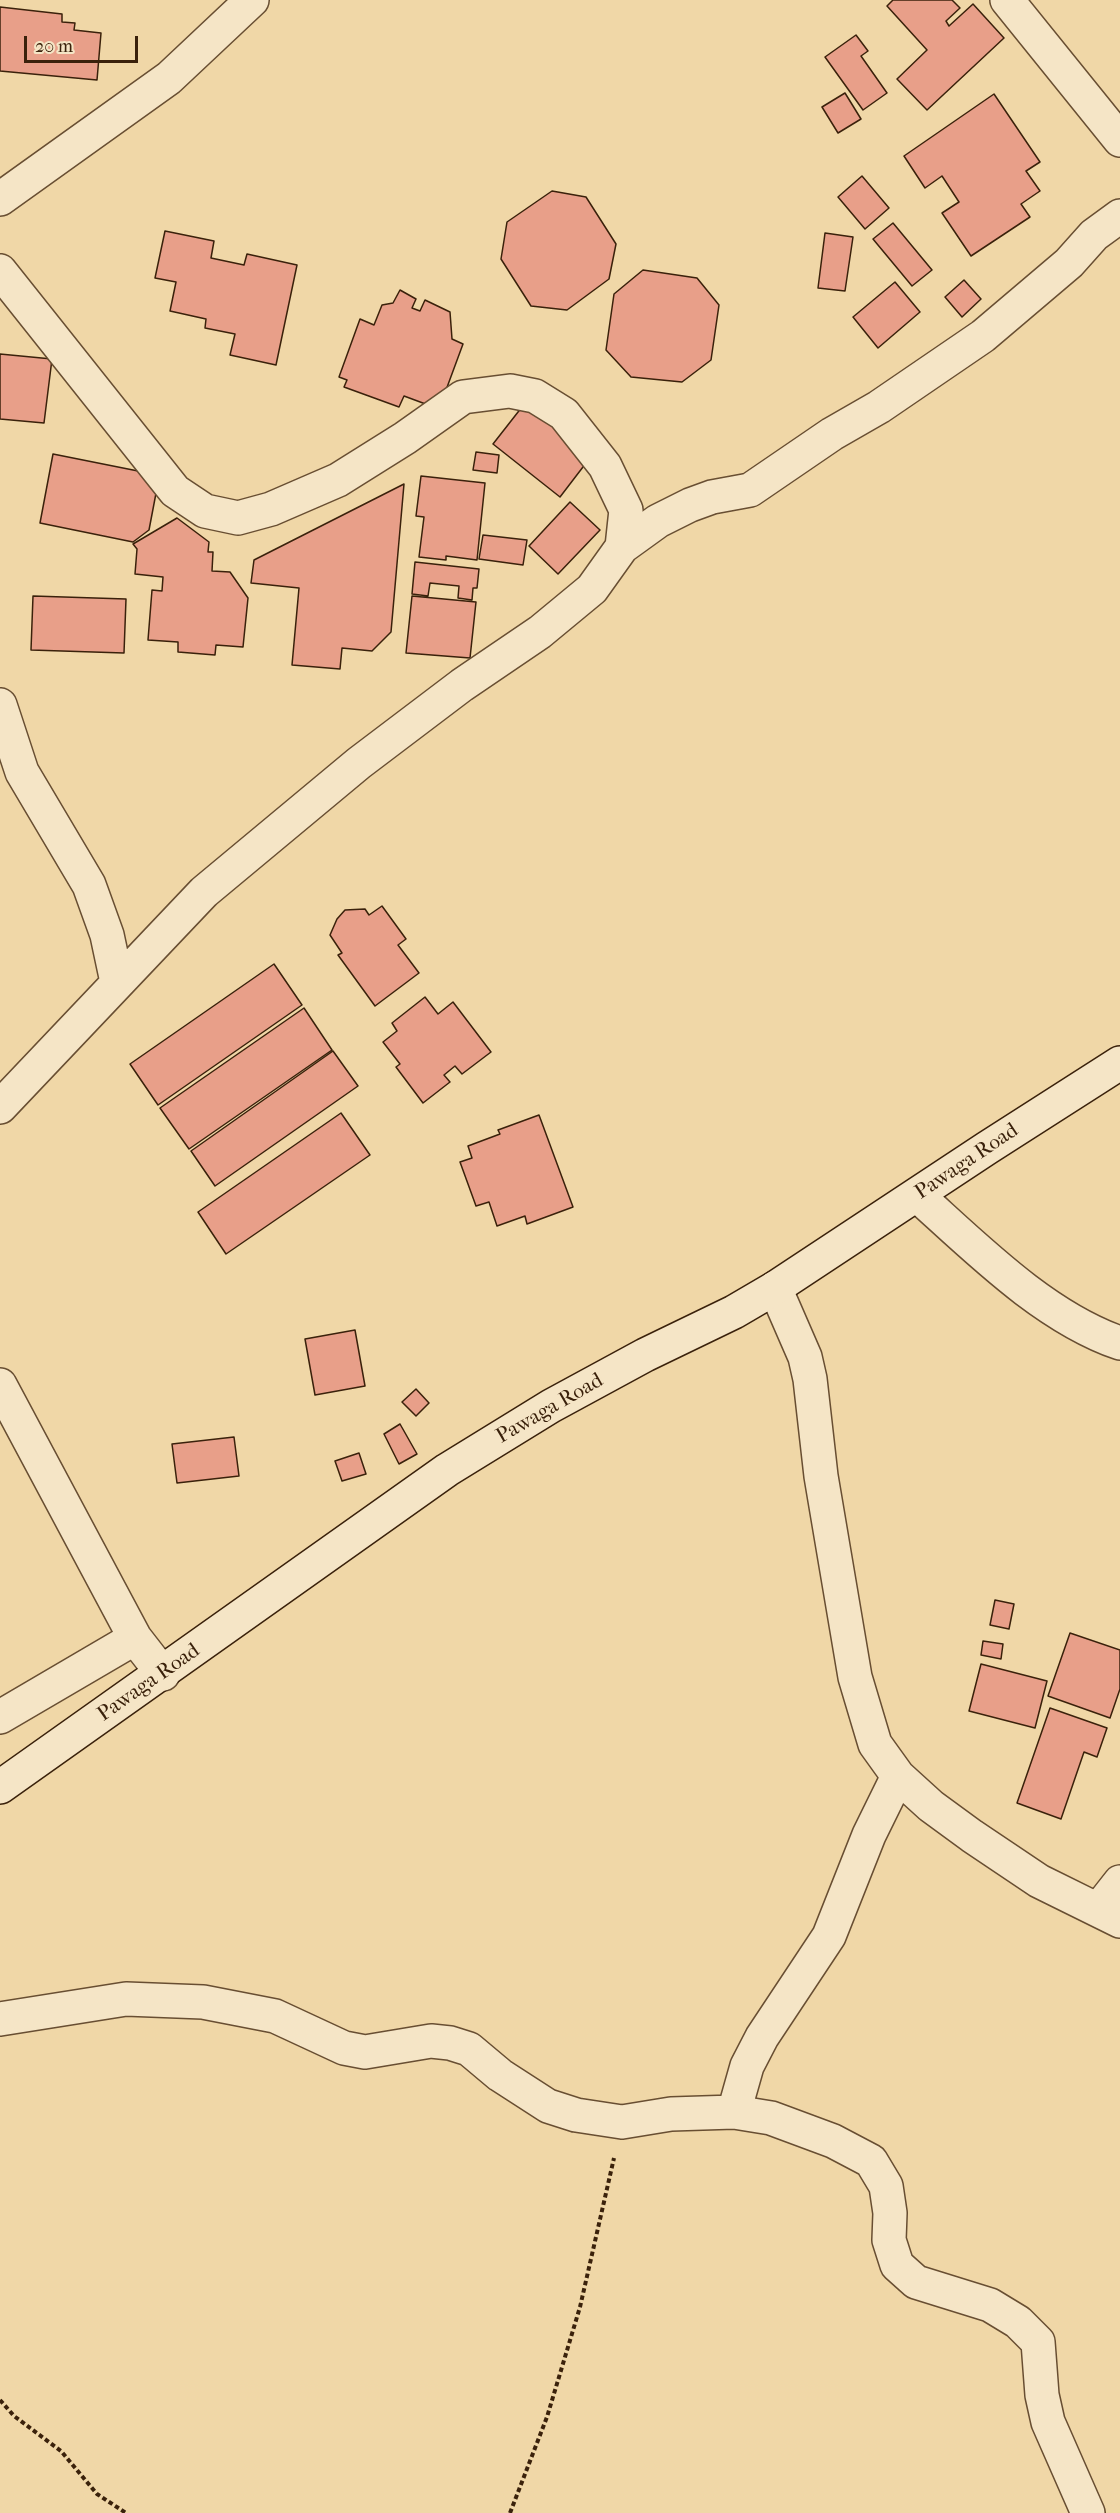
<!DOCTYPE html>
<style>
body{margin:0}
#map{position:relative;width:1120px;height:2513px;overflow:hidden;background:#f0d7a7;font-family:"IM FELL French Canon",serif}
canvas{display:block}
.scale{position:absolute;left:24px;top:36px;width:114px;height:27px;box-sizing:border-box;border:3px solid #3a210b;border-top:0;padding-left:8px;font-size:18px;line-height:21px;white-space:nowrap;color:#3a210b;-webkit-text-stroke:4px #f5e5c6;paint-order:stroke}
</style>
<div id="map">
<canvas width="1120" height="2513"></canvas>
<div class="scale">20 m</div>
</div>
<script>
const ctx = document.querySelector('canvas').getContext('2d');
ctx.lineJoin = 'round';
function paint(path, color) { ctx.fillStyle = color; ctx.fill(path, 'evenodd'); }
function stroke(path, color, width, dash) { ctx.strokeStyle = color; ctx.lineWidth = width; ctx.lineCap = dash ? 'butt' : 'round'; ctx.setLineDash(dash || []); ctx.stroke(path); }
function drawText(font, color, halo, rows, align = 'center') {
  ctx.font = font + ' "IM FELL French Canon",serif'; ctx.lineWidth = 4.5; ctx.setLineDash([]); ctx.textBaseline = 'middle'; ctx.strokeStyle = halo; ctx.fillStyle = color; for (const [text, x, y, turn = 0] of rows) {
    ctx.save(); ctx.translate(x, y); ctx.rotate((+turn || 0) * Math.PI / 180); ctx.textAlign = isNaN(turn) ? turn : align; if (halo) ctx.strokeText(text, 0, 0); ctx.fillText(text, 0, 0); ctx.restore();
  }
}
const building = new Path2D(`
 M893,0H952L960,8L946,21L949,26L973,4L1004,38L927,110L897,79L927,50L887,6Z
 M0,7L62,14V22L75,23L74,30L101,33L97,80L0,71Z
 M856,35L868,51L861,56L887,93L863,110L825,57Z
 M845,93L861,119L838,133L822,107Z
 M994,94L1040,162L1026,171L1040,191L1021,204L1030,217L971,256L942,213L959,202L942,176L925,188L904,156Z
 M862,176L889,208L865,229L838,197Z
 M552,191L586,197L616,244L609,279L567,310L531,306L501,259L507,222Z
 M893,223L932,270L912,286L873,239Z
 M165,231L214,241L211,258L244,265L247,254L297,265L276,365L230,355L235,334L205,328L206,319L170,311L176,282L155,278Z
 M825,233L853,237L845,291L818,288Z
 M643,270L697,278L719,305L711,360L682,382L631,377L606,350L614,294Z
 M964,280L981,299L962,317L945,297Z
 M895,282L920,312L878,348L853,317Z
 M400,290L416,299L412,308L420,311L425,300L450,312L452,339L463,344L439,409L404,396L399,407L344,387L347,380L339,377L360,319L374,325L382,305L393,303Z
 M0,354L52,359L44,423L0,419Z
 M529,398L596,450L560,497L493,444Z
 M476,452L499,455L497,473L473,470Z
 M53,454L148,473L157,488L149,530L133,542L40,523Z
 M421,476L485,483L477,560L446,556V560L419,557L424,517L416,516Z
 M404,484L391,632L372,651L342,648L340,669L292,665L299,588L251,583L254,560Z
 M570,502L600,530L558,574L529,546Z
 M177,518L209,542L208,552H213L212,571L230,572L248,598L243,647L216,645L215,655L178,652V642L148,640L152,590L162,591L163,577L135,574L137,549L133,544Z
 M483,535L527,540L523,565L479,559Z
 M415,562L479,569L477,588H473L472,600L458,598L459,586L430,583L428,596L412,594Z
 M33,596L126,599L124,653L31,650Z
 M412,596L476,602L470,658L406,653Z
 M382,906L406,939L398,945L419,973L375,1006L338,955L342,953L330,935L337,919L345,910L365,909L369,915Z
 M274,964L302,1005L158,1105L130,1064Z
 M425,997L438,1014L453,1002L491,1052L462,1074L455,1066L444,1075L450,1082L423,1103L396,1067L400,1064L383,1042L397,1031L392,1023Z
 M304,1008L332,1050L189,1149L160,1108Z
 M333,1051L358,1086L215,1186L191,1151Z
 M341,1113L370,1155L226,1254L198,1212Z
 M539,1115L573,1207L527,1224L525,1216L497,1226L489,1202L476,1206L460,1162L472,1158L468,1146L500,1134L498,1130Z
 M355,1330L365,1386L315,1395L305,1339Z
 M416,1389L429,1403L416,1416L402,1402Z
 M400,1424L417,1454L399,1464L384,1434Z
 M234,1437L239,1476L177,1483L172,1444Z
 M359,1453L366,1474L342,1481L335,1461Z
 M995,1600L1014,1604L1009,1629L990,1625Z
 M1070,1633L1120,1650V1689L1110,1718L1048,1696Z
 M983,1641L1003,1644L1001,1659L981,1655Z
 M981,1664L1047,1681L1035,1728L969,1711Z
 M1050,1708L1107,1728L1097,1757L1084,1752L1061,1819L1017,1803Z`);
paint(building, '#e89f89');
stroke(building, '#3a210b', 1.5);
const minor = new Path2D(`
 M1007,0L1120,140
 M0,199L169,78L252,0
 M0,271L175,491L205,511L238,518L271,509L338,480L405,438L463,397L510,391L535,396L564,414L605,466L626,510L622,547L592,589L540,632L462,685L359,763L204,892L0,1107
 M622,547L658,521L690,505L712,497L750,490L832,434L879,407L983,336L1069,263L1094,235L1120,216
 M0,705L22,772L89,885L107,935L117,982
 M917,1195C976,1248 1044,1317 1120,1343
 M775,1288L805,1357L810,1379L821,1476L855,1677L875,1744L898,1776L931,1806L972,1836L1039,1881L1120,1921
 M0,1385L135,1638L163,1674
 M0,1717L135,1638
 M1098,1910L1120,1882
 M0,2019L126,1999L203,2002L275,2016L344,2048L365,2052L431,2041L450,2043L469,2049L500,2075L548,2106L576,2115L622,2122L671,2114L734,2112L771,2118L833,2141L871,2161L886,2186L890,2213L889,2240L897,2265L916,2282L990,2305L1018,2322L1038,2342L1042,2395L1048,2422L1088,2513
 M734,2112L747,2066L762,2037L829,1936L869,1835L898,1776`);
const secondary = new Path2D(`
 M0,1787L447,1470L551,1406L645,1355L734,1312L775,1288L987,1148L1120,1063`);
stroke(minor, '#684e32', 36);
stroke(secondary, '#3a210b', 36);
stroke(new Path2D(`
 M0,2400L14,2416L61,2451L97,2494L126,2513
 M510,2513L547,2417L580,2307L614,2158`), '#3a210b', 4, [4.5, 3]);
stroke(minor, '#f5e5c6', 33);
stroke(secondary, '#f5e5c6', 33);
drawText('21px', '#3a210b', '#f5e5c6', [
 ["Pawaga Road",967,1162,-34],
 ["Pawaga Road",550,1409,-30],
 ["Pawaga Road",149,1683,-35]
]);
</script>
